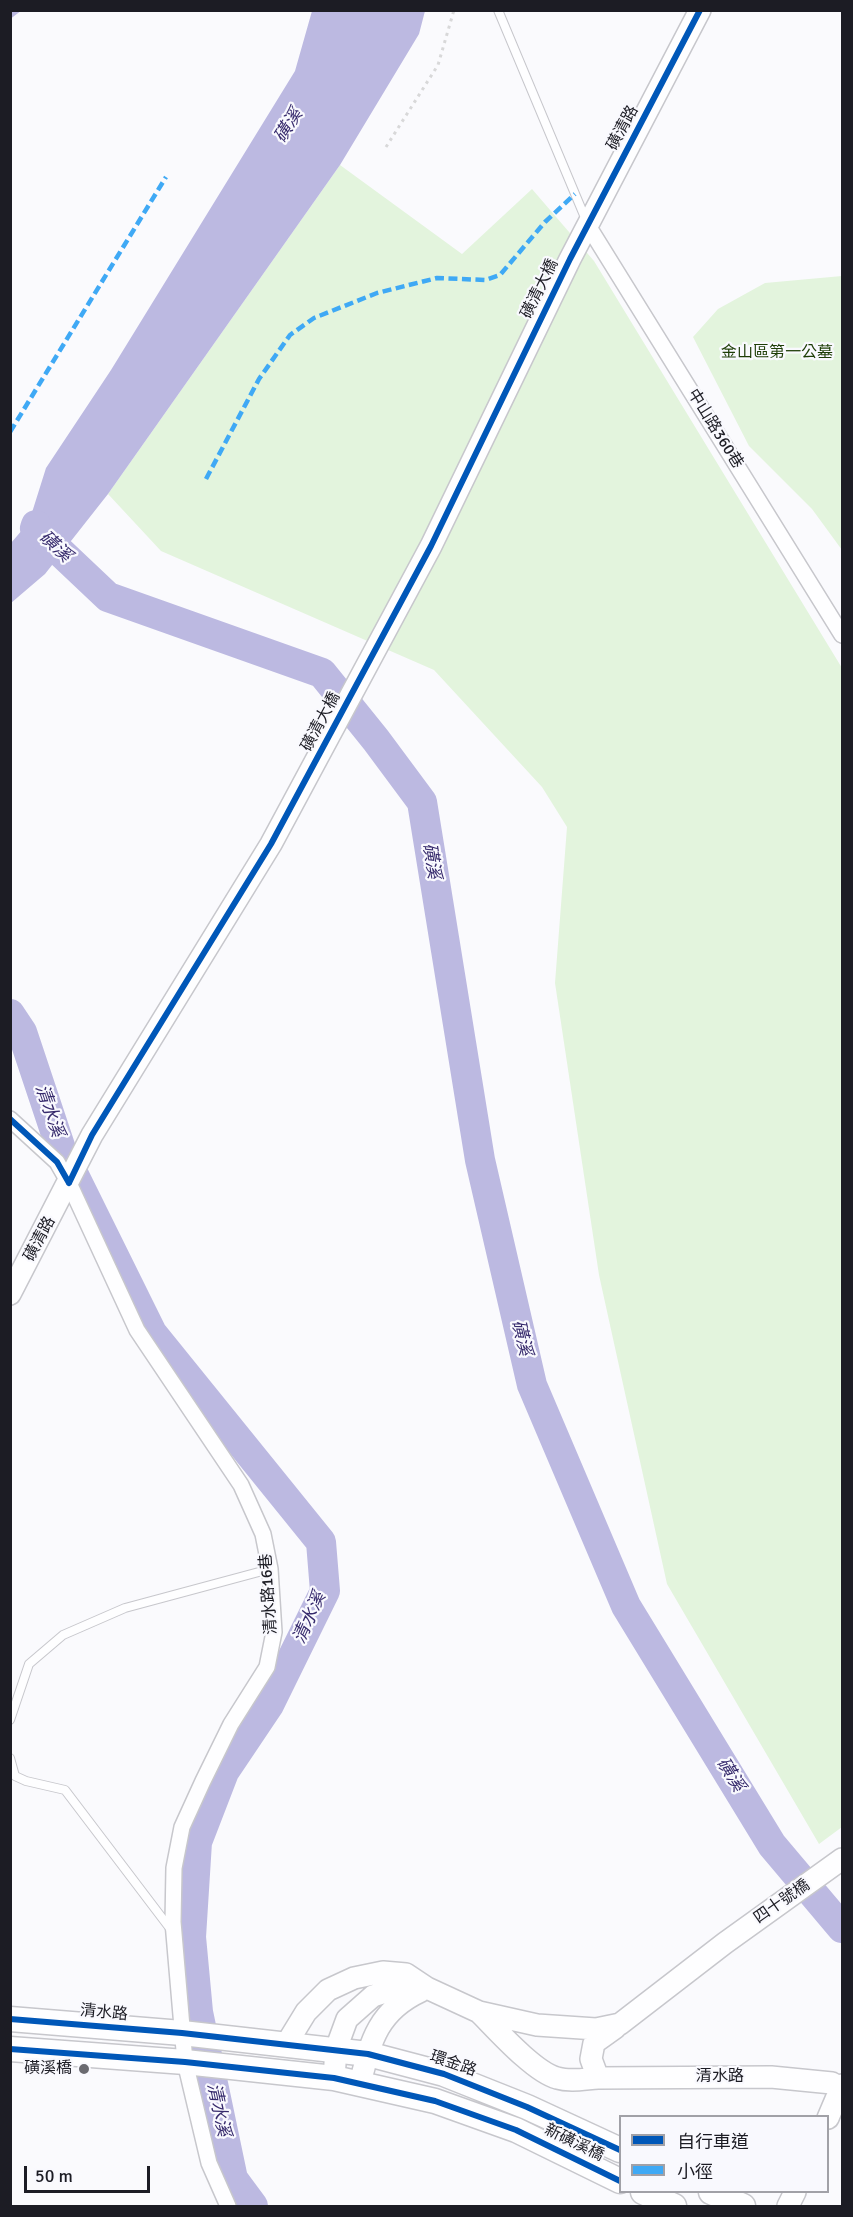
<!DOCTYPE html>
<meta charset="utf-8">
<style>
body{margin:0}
#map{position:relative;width:853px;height:2217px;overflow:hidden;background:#fafafd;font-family:Signika,"Noto Sans TC",sans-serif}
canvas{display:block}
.frame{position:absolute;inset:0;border:12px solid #1c1c24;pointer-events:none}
.legend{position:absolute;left:619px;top:2115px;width:210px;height:78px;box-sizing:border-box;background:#f9f9fe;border:2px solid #a1a1a7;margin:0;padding:8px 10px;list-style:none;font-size:18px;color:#1c1c24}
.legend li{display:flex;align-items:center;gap:12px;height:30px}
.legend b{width:30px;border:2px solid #a1a1a7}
.scale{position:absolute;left:24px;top:2166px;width:126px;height:27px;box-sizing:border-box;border:3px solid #1c1c24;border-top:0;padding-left:8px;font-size:18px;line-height:21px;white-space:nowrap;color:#1c1c24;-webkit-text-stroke:4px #f9f9fe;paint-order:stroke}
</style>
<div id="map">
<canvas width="853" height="2217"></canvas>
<div class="frame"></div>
<ul class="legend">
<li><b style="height:8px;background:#0057b8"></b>自行車道</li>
<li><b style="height:8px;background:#3fa9f5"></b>小徑</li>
</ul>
<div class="scale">50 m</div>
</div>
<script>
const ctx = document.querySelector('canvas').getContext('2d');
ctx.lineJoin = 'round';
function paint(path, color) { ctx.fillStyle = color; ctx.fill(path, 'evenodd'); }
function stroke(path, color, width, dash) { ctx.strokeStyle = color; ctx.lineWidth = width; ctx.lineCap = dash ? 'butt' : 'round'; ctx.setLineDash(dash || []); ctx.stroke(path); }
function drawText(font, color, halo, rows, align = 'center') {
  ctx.font = font + ' Signika,"Noto Sans TC",sans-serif'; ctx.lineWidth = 4.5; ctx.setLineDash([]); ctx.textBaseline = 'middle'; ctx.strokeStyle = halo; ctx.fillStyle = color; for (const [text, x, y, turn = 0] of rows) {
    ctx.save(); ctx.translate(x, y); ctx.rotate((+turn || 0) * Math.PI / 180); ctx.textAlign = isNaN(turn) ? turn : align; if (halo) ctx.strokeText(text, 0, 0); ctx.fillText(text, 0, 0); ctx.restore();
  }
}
paint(new Path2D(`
 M340,165L462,254L532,189L594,261L842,668V1827L819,1844L667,1584L599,1275L555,983L567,827L542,787L434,670L161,551L108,494Z
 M842,276V550L812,509L749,446L693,337L718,309L765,283Z`), '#e3f4dd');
paint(new Path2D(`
 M312,11H425L419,34L340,165L108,494L45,574L11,603V543L29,522L46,468L111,370L295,71Z`), '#bcb9e1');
stroke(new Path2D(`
 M10,16L18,10`), '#bcb9e1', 5);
stroke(new Path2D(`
 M36,525L35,528L108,597L322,673L376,740L422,802L480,1160L532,1385L626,1606L772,1845L842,1928
 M10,1014L22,1032L61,1149L152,1333L321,1542L325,1591L269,1705L224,1772L197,1842L191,1937L198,2012L233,2179L253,2206`), '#bcb9e1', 30);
const lane = new Path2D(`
 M498,10L586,220
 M10,1720L29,1664L63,1635L125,1608L270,1569
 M10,1758L15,1776L26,1781L65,1790L172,1931`);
const street = new Path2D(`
 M587,224L842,635
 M10,1119L57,1162L69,1183L137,1330L241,1485L263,1534L270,1569L274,1632L267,1667L231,1724L203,1781L182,1827L174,1868L173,1922L185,2062L209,2163L228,2206`);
const secondary = new Path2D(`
 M10,1294L92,1135L271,844L431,546L570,259L700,10
 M479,2012C496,2029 534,2072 557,2078C570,2082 584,2079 598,2078
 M615,2028L594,2043L591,2059L598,2078L771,2077L832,2083L840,2089
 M287,2043L306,2012L328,1990L354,1978L383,1972L406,1974L427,1988L479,2012L537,2025L596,2029L620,2024L725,1943L842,1859
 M334,2078L336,2049L347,2019L373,1996L394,1989L427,1988
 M360,2083C371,2040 378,2011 421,1991
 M828,2118L842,2085
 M788,2206L795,2192`);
const primary = new Path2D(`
 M10,2019L182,2033L368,2054L444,2074L527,2107L620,2150
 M10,2049L185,2062L334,2078L435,2101L516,2130L620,2181
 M643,2192L674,2206
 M711,2192L743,2206`);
stroke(lane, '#c7c7cc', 10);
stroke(street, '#c7c7cc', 18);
stroke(secondary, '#c7c7cc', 24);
stroke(primary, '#c7c7cc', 27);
stroke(new Path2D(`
 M386,147L438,65L454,10`), '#d8d8d9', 3, [3, 4.5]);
stroke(lane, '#fefeff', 8);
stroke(street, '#fefeff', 15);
stroke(secondary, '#fefeff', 21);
stroke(primary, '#fefeff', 24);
stroke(new Path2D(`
 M10,432L166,177
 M206,479L259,379L290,335L314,318L377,293L437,278L485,280L500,275L545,222L575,194`), '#3fa9f5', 4.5, [9, 4.5]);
stroke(new Path2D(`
 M10,1119L57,1162L69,1183
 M69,1183L92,1135L271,844L431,546L570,259L700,10
 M10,2019L182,2033L368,2054L444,2074L527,2107L620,2150
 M10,2049L185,2062L334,2078L435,2101L516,2130L620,2181`), '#0057b8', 6);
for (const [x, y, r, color] of [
 [84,2069,6,"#6a6a70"]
]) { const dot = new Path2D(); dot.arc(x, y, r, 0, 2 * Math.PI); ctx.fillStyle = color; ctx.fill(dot); stroke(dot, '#f9f9fe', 2); }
drawText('16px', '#1c1c24', '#f9f9fe', [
 ["磺清路",623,128,-62],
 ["磺清大橋",540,289,-64],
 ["中山路360巷",715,429,58],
 ["磺清大橋",321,722,-62],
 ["磺清路",40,1239,-62],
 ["清水路16巷",269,1594,-94],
 ["四十號橋",782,1902,-35],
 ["清水路",104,2013,5],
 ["環金路",453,2064,19],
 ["清水路",720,2077],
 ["新磺溪橋",574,2143,26]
]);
drawText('16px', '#1d3d06', '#f9f9fe', [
 ["金山區第一公墓",777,353]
]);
drawText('16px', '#1c1c24', '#f9f9fe', [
 ["磺溪橋",72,2069]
], 'right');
drawText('italic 18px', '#372b6d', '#f9f9fe', [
 ["磺溪",289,126,-58],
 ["磺溪",55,547,43],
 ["磺溪",431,861,81],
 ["清水溪",49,1111,71],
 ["磺溪",521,1338,77],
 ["清水溪",310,1618,-66],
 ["磺溪",730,1775,58],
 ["清水溪",218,2110,78]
]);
</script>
